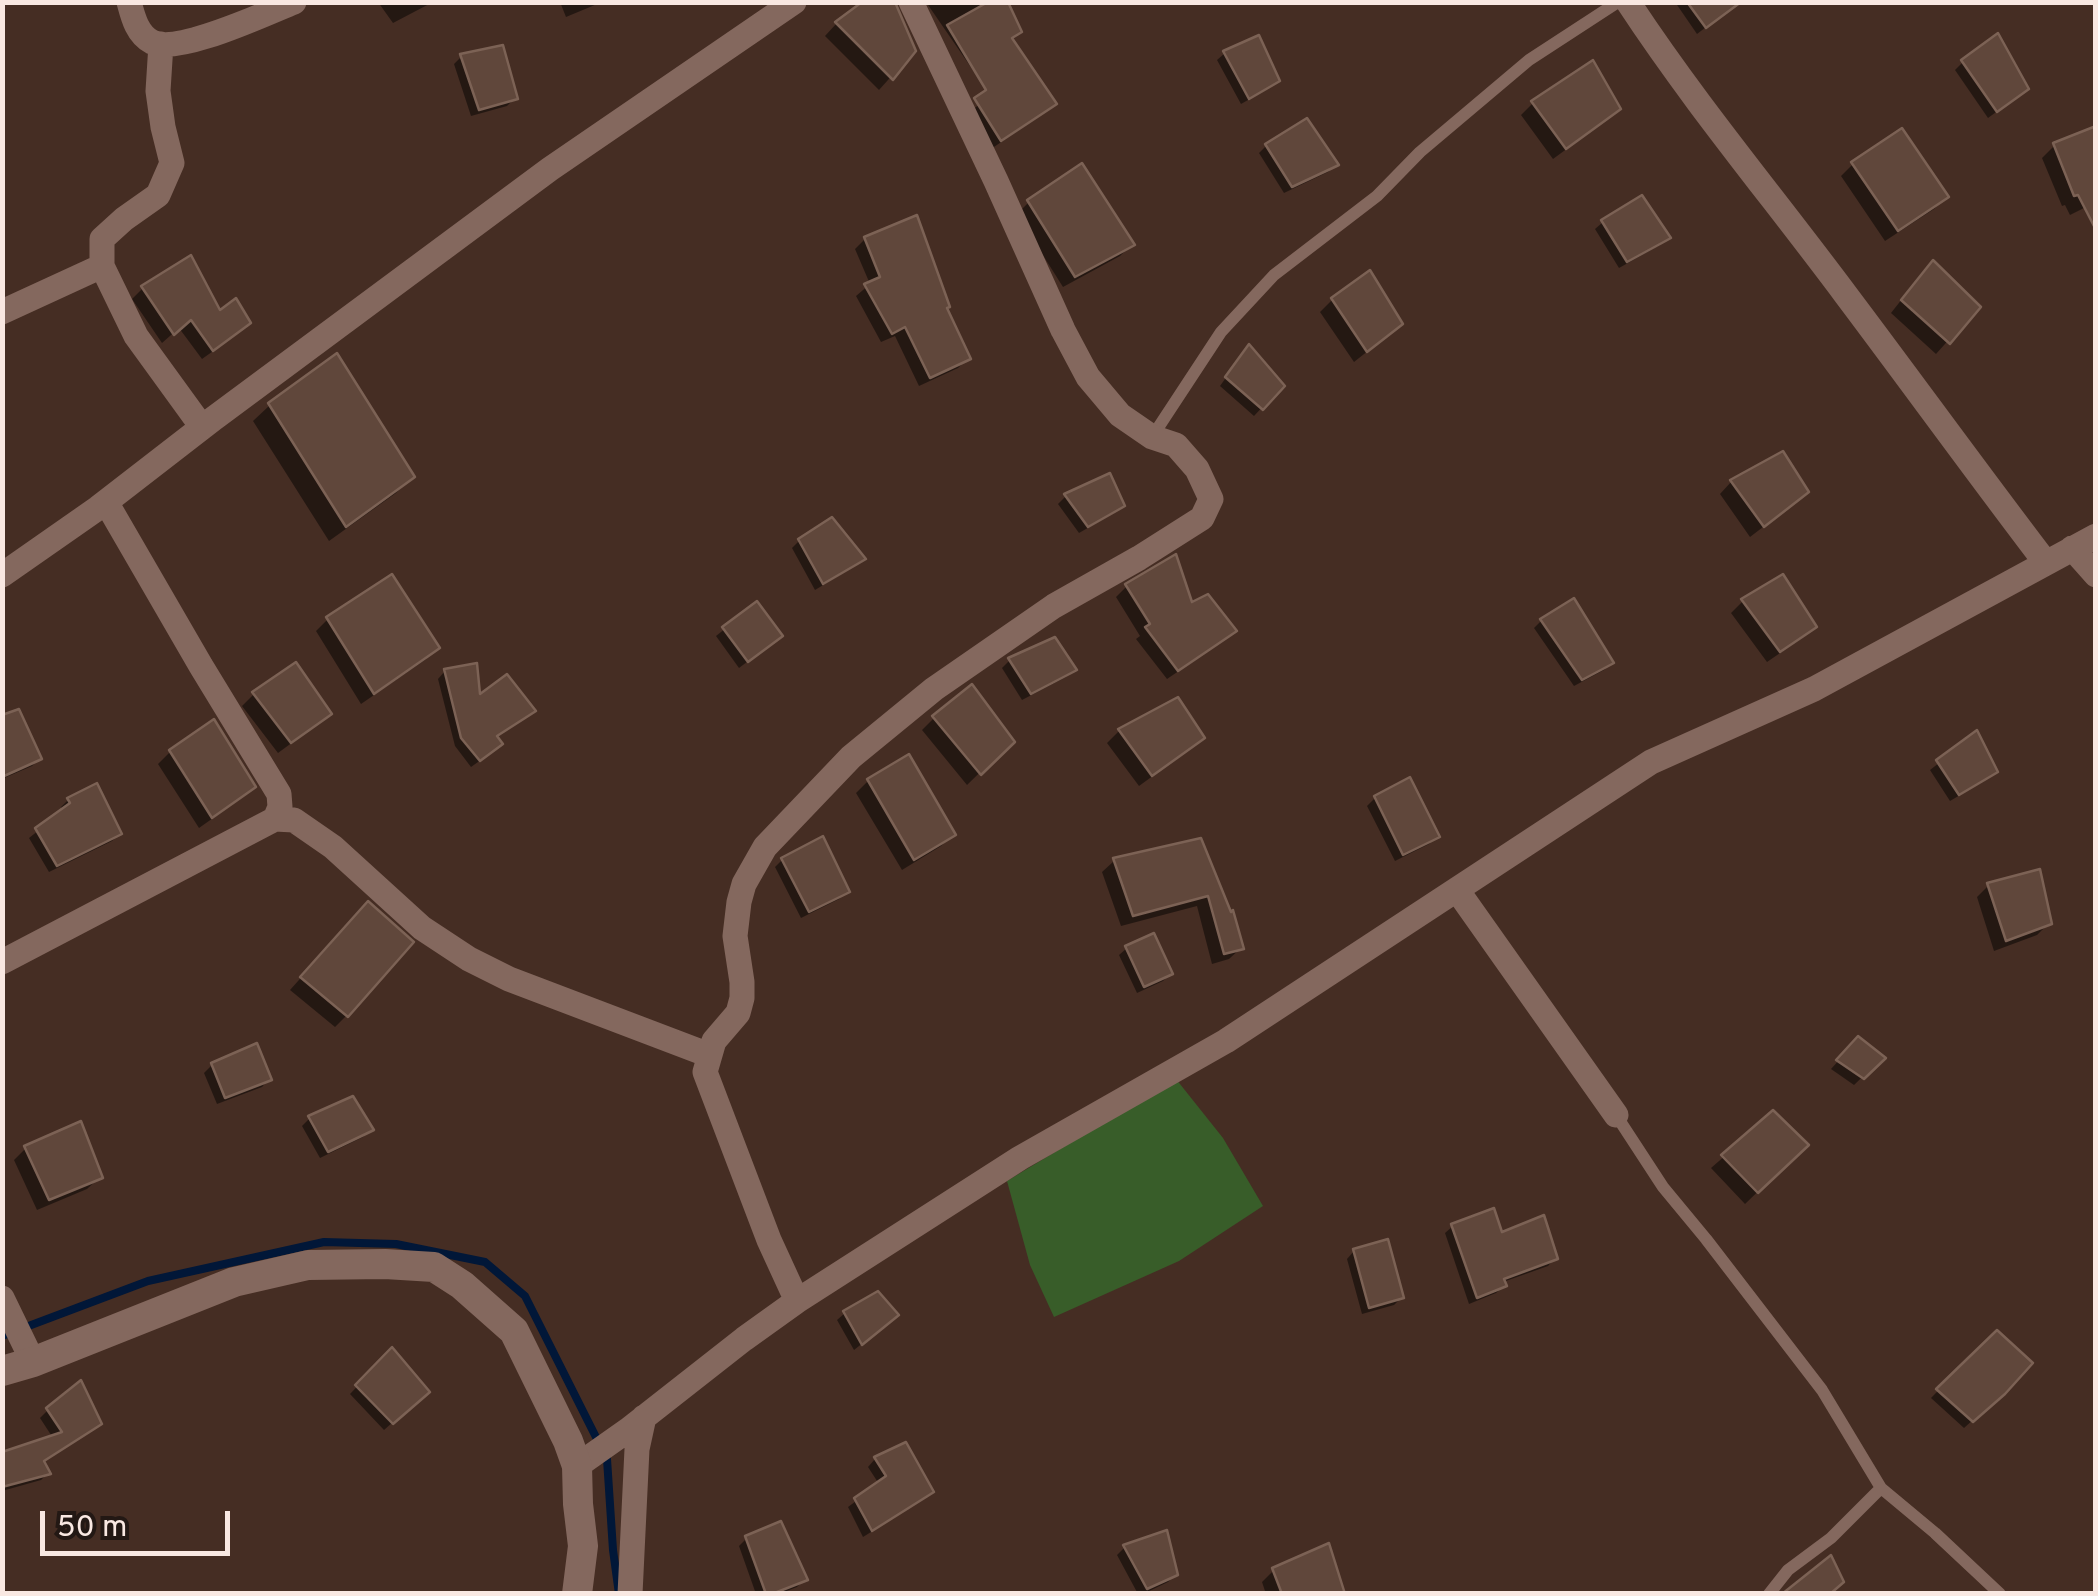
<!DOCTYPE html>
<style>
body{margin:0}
#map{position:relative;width:2098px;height:1596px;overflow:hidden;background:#452d23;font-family:Overpass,sans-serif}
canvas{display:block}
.frame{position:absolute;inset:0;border:5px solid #f9e8e2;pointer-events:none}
.scale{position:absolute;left:40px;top:1511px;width:190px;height:45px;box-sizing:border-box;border:5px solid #f9e8e2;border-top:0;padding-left:12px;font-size:30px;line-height:35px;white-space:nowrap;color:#f9e8e2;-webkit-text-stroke:8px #231814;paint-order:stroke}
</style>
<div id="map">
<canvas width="2098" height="1596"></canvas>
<div class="frame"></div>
<div class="scale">50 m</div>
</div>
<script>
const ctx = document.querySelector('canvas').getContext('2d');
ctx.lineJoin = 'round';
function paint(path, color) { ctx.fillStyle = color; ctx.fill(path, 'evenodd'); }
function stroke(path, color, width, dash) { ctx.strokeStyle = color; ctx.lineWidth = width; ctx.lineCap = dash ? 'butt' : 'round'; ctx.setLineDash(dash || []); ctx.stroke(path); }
paint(new Path2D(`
 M1176,1079L1223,1138L1263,1206L1179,1261L1054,1317L1030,1265L1007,1181Z`), '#385d29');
paint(new Path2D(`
 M378,2H433L393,23Z
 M560,2H602L566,17Z
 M866,2L914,51L879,90L825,36L836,24Z
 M926,2H987L1019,31L1010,40L1053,103L1044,113L991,149L969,113L990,95Z
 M1675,2H1739L1697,34Z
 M1225,53L1277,80L1269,88L1241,104L1217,60Z
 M461,57L515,98L507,106L471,116L454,64Z
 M1963,62L2018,96L1988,118L1955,70Z
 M1533,103L1618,108L1606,120L1553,159L1521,115Z
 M1266,146L1336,165L1328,172L1284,193L1259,153Z
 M2054,146L2096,202L2070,215L2065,205L2062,206L2042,158Z
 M1853,164L1946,197L1934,209L1885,241L1841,176Z
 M1029,202L1131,245L1120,256L1063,287L1017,214Z
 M1603,222L1668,237L1660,245L1619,268L1595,229Z
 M865,239L945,309L968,358L958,368L919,386L895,336L881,342L856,296L870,284L855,249Z
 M1369,274L1388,335L1354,362L1320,312L1332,300Z
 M1921,275L1978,307L1936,354L1891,313Z
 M143,288L220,314L248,323L237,334L202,359L179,328L162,343L132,299Z
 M1242,355L1282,386L1254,416L1220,386Z
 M270,405L412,476L396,493L329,541L253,421Z
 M1783,454L1793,504L1750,537L1720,494L1731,482Z
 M1109,476L1122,506L1114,513L1079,533L1058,504L1066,496Z
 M800,540L863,559L855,566L815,590L792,548Z
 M1127,586L1190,606L1233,630L1223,641L1167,679L1136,639L1140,636L1116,597Z
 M1743,601L1814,626L1802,638L1767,662L1731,613Z
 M756,604L772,643L739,668L716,636Z
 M328,619L437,648L425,660L361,704L316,631Z
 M1541,621L1611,663L1604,670L1574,686L1534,628Z
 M1010,660L1074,670L1066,677L1022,700L1002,668Z
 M445,671L478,698L533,711L495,738L492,752L471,767L455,746L438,679Z
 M254,694L328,713L316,725L278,753L242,706Z
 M1177,700L1202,737L1190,749L1139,786L1107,743L1119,731Z
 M2,718L39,759L32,766L2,779Z
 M934,718L1011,742L967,785L922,730Z
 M214,723L252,787L240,799L199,828L158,764L170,752Z
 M1976,734L1995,771L1987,779L1950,801L1930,770Z
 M868,781L953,834L941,846L902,870L856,793Z
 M1375,798L1437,836L1429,844L1395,861L1367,806Z
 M68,800L119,834L112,841L49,872L29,838L63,811L61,807Z
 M1200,841L1241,948L1229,959L1212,964L1197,906L1121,926L1102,872L1114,861Z
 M782,860L847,891L839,899L801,918L775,867Z
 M1989,885L2049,923L2037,935L1994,951L1977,897Z
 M356,916L347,1015L335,1027L290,990Z
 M1127,948L1170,974L1163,981L1137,993L1119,955Z
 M1858,1039L1882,1058L1854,1085L1831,1069Z
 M212,1065L269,1079L262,1087L217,1104L204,1073Z
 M1773,1114L1806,1145L1745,1204L1711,1168Z
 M310,1118L371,1129L363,1137L320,1158L302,1126Z
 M26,1148L100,1177L87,1189L37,1210L14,1160Z
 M1453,1226L1500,1235L1555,1258L1548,1266L1503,1282L1504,1286L1496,1293L1469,1304L1445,1233Z
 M1354,1251L1401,1298L1394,1305L1362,1314L1347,1259Z
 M845,1313L888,1323L854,1350L837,1320Z
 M392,1350L419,1399L384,1430L350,1394Z
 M1962,1366L1994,1401L1964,1428L1931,1398Z
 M48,1410L91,1431L42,1462L48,1473L41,1480L2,1491V1454L53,1438L40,1418Z
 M875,1459L931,1492L924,1499L863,1537L848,1507L879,1484L868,1467Z
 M1166,1534L1175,1575L1168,1582L1143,1594H1138L1117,1555L1124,1548Z
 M747,1538L805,1579L797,1587L779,1594H756L739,1546Z
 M1274,1570L1342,1594H1266L1262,1582Z`), '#0007');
stroke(new Path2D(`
 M2,1336L148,1281L324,1242L396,1244L485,1262L525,1296L607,1459L613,1550L619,1594`), '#011738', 8);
const building = new Path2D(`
 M862,2H895L916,51L893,80L835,22Z
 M988,2H1008L1022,32L1012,38L1057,104L1001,141L974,98L986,90L947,25Z
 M1687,2H1741L1706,28Z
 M1998,33L2029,89L1997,112L1961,60Z
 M1259,35L1280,81L1249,99L1223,51Z
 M503,45L518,99L479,110L460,54Z
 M1593,60L1621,109L1566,149L1531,101Z
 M1307,118L1339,165L1292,187L1265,144Z
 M2096,126V230L2078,195L2074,196L2053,143Z
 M1902,128L1949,197L1898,231L1851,162Z
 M1082,163L1135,245L1075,277L1027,200Z
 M1642,195L1671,238L1627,262L1601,220Z
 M917,215L950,307L947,308L971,359L930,378L905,327L892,334L864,284L880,277L864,237Z
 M191,255L220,310L236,298L251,323L213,351L191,320L174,335L141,286Z
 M1933,260L1981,307L1950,344L1901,300Z
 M1370,270L1403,324L1367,352L1331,298Z
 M1249,344L1285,386L1263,410L1225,377Z
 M337,353L415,477L346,527L268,403Z
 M1783,451L1809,492L1764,527L1730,480Z
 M1110,473L1125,506L1088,527L1064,494Z
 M832,517L866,559L823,584L798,539Z
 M1176,554L1192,602L1208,594L1237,631L1178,671L1145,627L1150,624L1125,584Z
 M392,574L440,648L374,694L326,617Z
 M1783,574L1817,627L1780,652L1741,599Z
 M1574,598L1614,663L1582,680L1540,619Z
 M757,601L783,636L748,662L722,627Z
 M1055,637L1077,670L1031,694L1008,658Z
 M296,662L332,714L291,743L252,692Z
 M477,663L480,694L507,674L536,711L497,736L503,744L480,761L461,738L444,669Z
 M972,684L1015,742L981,775L932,716Z
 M1178,697L1205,738L1152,776L1118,729Z
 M19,709L42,759L2,777V715Z
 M214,719L256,787L212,818L169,750Z
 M1977,730L1998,772L1959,795L1936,760Z
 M909,754L956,835L914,860L867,779Z
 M1410,777L1440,837L1403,855L1374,796Z
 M97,783L122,834L57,866L35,828L70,803L67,798Z
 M823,836L850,892L809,912L781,858Z
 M1201,838L1231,912L1233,910L1244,949L1224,954L1208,896L1133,916L1113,858Z
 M2040,869L2052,924L2006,941L1987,883Z
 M368,901L414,942L348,1017L300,977Z
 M1154,933L1173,974L1144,987L1125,946Z
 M1858,1036L1886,1058L1864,1079L1836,1060Z
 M257,1043L272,1080L225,1098L211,1063Z
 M353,1096L374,1130L328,1152L308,1116Z
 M1773,1110L1809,1145L1758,1193L1721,1155Z
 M81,1121L103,1178L49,1200L24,1146Z
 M1494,1208L1502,1232L1544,1215L1558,1259L1504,1279L1507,1286L1477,1298L1451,1224Z
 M1388,1239L1404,1298L1369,1308L1353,1249Z
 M878,1291L899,1315L862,1345L843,1311Z
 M1997,1330L2033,1363L2005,1394L1973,1422L1936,1389Z
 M392,1347L430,1392L393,1424L355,1385Z
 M81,1380L102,1424L44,1461L51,1474L2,1487V1452L62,1432L46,1408Z
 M906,1442L934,1492L872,1531L854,1498L886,1476L874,1457Z
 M781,1521L808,1580L772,1594H766L745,1536Z
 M1167,1530L1178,1575L1147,1589L1123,1545Z
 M1329,1543L1345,1594H1282L1272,1568Z
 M1831,1555L1844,1582L1830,1594H1782Z`);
paint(building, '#60473b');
stroke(building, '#7c6255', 2.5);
stroke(new Path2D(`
 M1152,437L1221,332L1274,275L1377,196L1420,152L1529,60L1618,2
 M1616,1115L1663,1187L1706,1239L1822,1390L1881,1488L1831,1538L1788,1570L1769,1594
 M1881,1488L1935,1533L2000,1594`), '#84685e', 12);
stroke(new Path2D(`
 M129,2C133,17 137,34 152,42C178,55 266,13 294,2
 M1628,2C1695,104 1773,197 1846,295C1913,384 1978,474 2046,563
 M102,266L136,336L202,427
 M2,312L102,266V239L124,219L158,195L172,163L163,127L158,91L161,44
 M106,502L201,666L279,794L280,807L275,819
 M2072,548L2096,575
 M2,575L98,508L213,419L550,169L794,2
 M1457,890L1616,1115
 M2,962L275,819L294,820L333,847L422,928L469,959L509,979L709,1055
 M2,1298L33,1362
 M797,1301L769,1240L705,1072L714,1041L738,1013L742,998V982L735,936L739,902L744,884L765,847L851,757L934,689L1054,606L1139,558L1202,518L1211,499L1197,469L1176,445L1152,437L1120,415L1088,377L1063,330L996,181L911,2
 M577,1466L628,1430L744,1339L797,1301L1020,1158L1226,1041L1651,762L1814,689L2096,536
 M630,1594L637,1449L644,1417`), '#84685e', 25);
stroke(new Path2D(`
 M2,1371L33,1362L234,1282L308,1265L385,1264L434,1267L462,1285L514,1331L568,1441L577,1466L578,1504L583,1546L577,1594`), '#84685e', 30);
</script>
